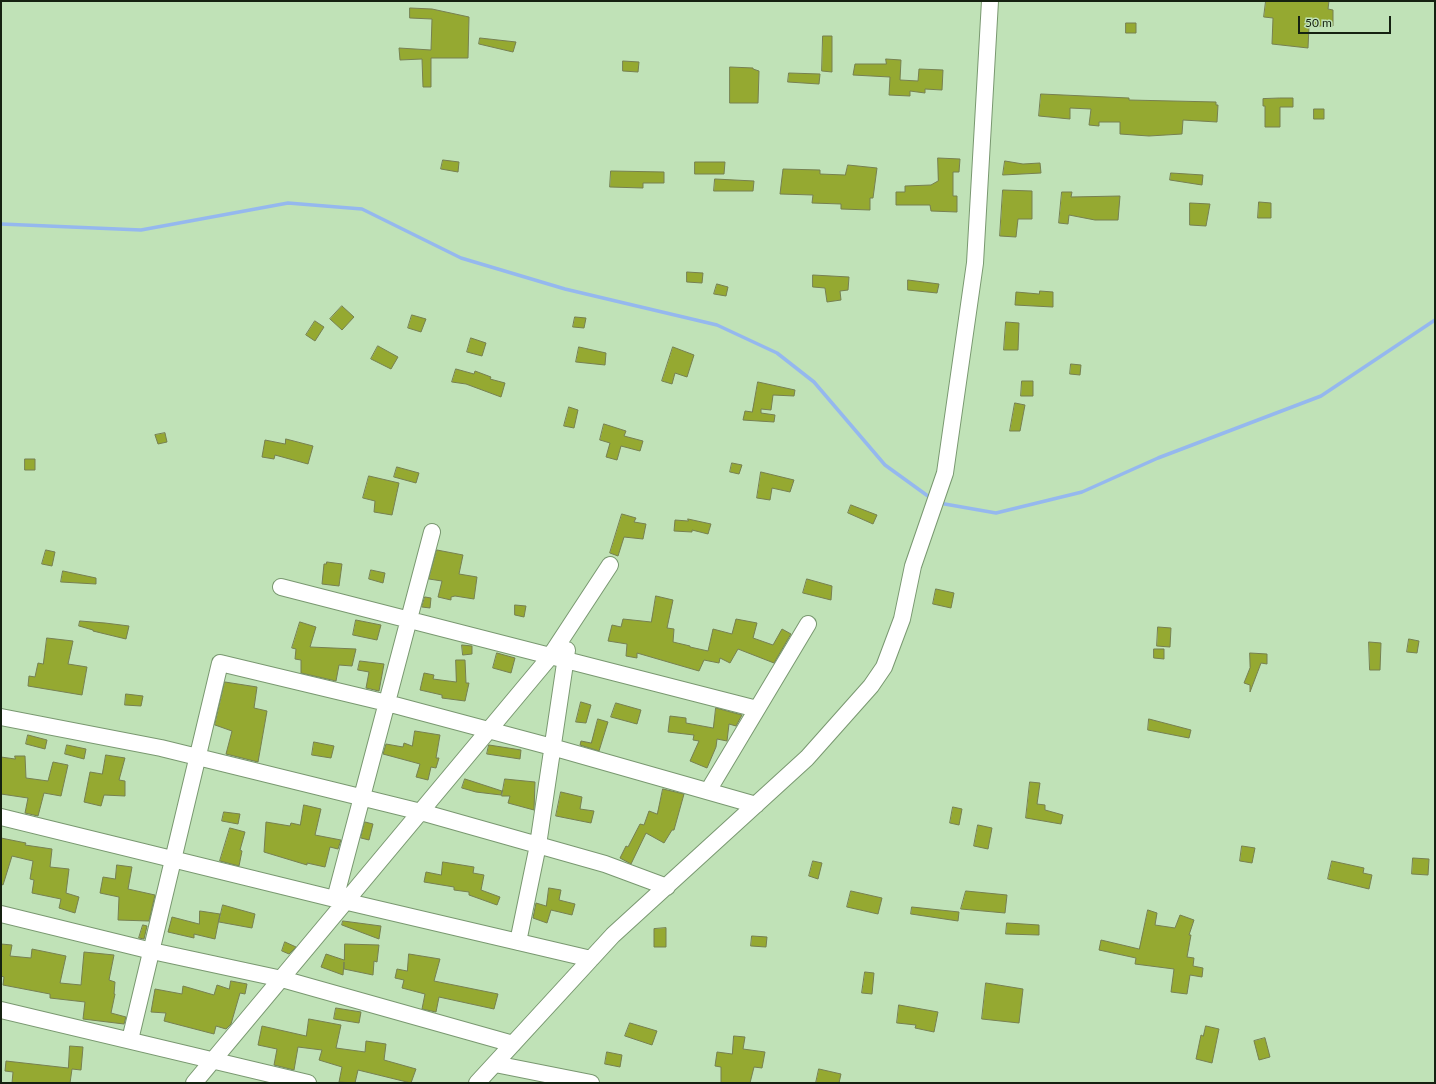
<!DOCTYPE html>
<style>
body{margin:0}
#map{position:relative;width:1436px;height:1084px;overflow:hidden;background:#c0e2b7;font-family:Lato,sans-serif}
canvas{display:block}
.frame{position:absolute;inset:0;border:2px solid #152111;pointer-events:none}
.scale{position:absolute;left:1298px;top:16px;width:93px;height:18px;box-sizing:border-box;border:2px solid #152111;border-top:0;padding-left:5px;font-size:12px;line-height:14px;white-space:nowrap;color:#152111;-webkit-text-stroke:3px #c0e2b7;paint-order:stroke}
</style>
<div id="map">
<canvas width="1436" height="1084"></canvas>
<div class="frame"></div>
<div class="scale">50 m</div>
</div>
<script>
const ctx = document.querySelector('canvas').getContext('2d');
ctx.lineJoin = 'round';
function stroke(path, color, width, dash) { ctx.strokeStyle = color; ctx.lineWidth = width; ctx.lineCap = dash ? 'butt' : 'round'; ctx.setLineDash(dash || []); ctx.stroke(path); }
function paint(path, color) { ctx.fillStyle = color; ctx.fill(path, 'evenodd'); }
stroke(new Path2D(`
 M1,224L141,230L288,203L362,209L461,258L565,289L717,325L777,353L814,382L885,465L932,499
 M939,503L996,513L1082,492L1158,458L1321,396L1435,320`), '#95b8ee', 3.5);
const building = new Path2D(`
 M1266,1H1329L1328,9L1333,10V26H1309L1308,48L1272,44L1273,18L1264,17Z
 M410,8L432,9L469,17L468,58H431V87H423L422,59L400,60L399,48L431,50L432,19L410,18Z
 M1126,23H1136V33H1126Z
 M823,36H832V72L822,71Z
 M480,38L516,42L513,52L479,44Z
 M886,59L901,60L900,80L918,81L919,69L943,70L942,90L925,89V93L910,91V96L889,95L890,77L853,75L855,64H886Z
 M623,61L639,62L638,72L623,71Z
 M730,67L753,68V69L759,71L758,103H730Z
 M789,73L820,74L819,84L788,82Z
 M1041,94L1129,98V100L1216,102V105H1218L1217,122L1183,120L1182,134L1149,136L1120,134V122H1099V126L1089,125L1091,109L1070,108V119L1039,116Z
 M1280,98H1293V107H1280V127H1265V106H1263V99Z
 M1314,109H1324V119H1314Z
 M938,158L960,159L959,172H953V196H957V212L931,211L930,205H896V192H905V186L931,185L938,181Z
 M443,160L459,162L458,172L441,169Z
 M1005,161L1023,164L1040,163L1041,173L1003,175Z
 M695,162H725L724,174H695Z
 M848,165L877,168L873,198H870V210L841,209V204L812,203L813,195L780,194L783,169L820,170V174L845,175Z
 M611,171L664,172V183H643V188L610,187Z
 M1171,173L1203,175L1202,185L1170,180Z
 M715,179L754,181L753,191H714Z
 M1003,190L1032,191V219H1018L1016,237L1000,236Z
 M1062,192H1072L1071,197L1120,196L1118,220H1095L1069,215L1068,224L1059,223Z
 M1259,202L1271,203V218H1258Z
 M1190,203L1210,204L1206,226L1190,225Z
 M687,272L703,273L702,283L687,282Z
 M813,275L849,277L848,290L840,291L841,300L827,302L825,288L813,287Z
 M908,280L939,284L937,293L908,290Z
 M717,284L728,287L726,296L714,294Z
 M1040,291L1053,292V307L1015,305L1016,292L1039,294Z
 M342,306L354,317L342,330L330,319Z
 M412,315L426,319L421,332L408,328Z
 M575,317L586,318L584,328L573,327Z
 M315,321L324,327L315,341L306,335Z
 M1006,322L1019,323L1018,350H1004Z
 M471,338L486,343L482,356L467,352Z
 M378,346L398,357L391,369L371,359Z
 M579,347L606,353L605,365L576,362Z
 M673,347L694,355L687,377L675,373L672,384L662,381Z
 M1071,364L1081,365L1080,375L1070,374Z
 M456,369L474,374L475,371L491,377L490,379L505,383L501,397L466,384L452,382Z
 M1022,381H1033V396H1021Z
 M758,382L795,390L794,396L773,395L771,410L761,409V413L775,415L774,422L743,420L745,411L752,412Z
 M1015,403L1025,405L1020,431H1010Z
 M569,407L578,410L574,428L564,426Z
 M604,424L626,431L624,436L643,441L640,451L621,446L617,460L606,457L610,443L600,440Z
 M165,433L167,442L158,444L155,435Z
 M286,439L313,446L308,464L275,455L274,459L262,457L265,440L285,444Z
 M25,459H35V470H25Z
 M732,463L742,465L739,474L730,472Z
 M397,467L419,473L416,483L394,477Z
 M761,472L794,480L790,492L772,488L770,500L757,498Z
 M369,476L399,483L392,515L374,512L375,501L363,498Z
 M851,505L877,515L873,524L848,513Z
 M622,514L636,518L634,522L646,524L643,539L624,537L618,556L610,553Z
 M688,519L711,524L708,534L692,530V532L674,531L675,520L688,521Z
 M46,550L55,552L52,566L42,564Z
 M437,550L463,555L459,574L477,577L474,599L455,596L451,597V600L438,597L442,581L429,579Z
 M327,562L342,564L339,586L322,584L324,564H326Z
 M371,570L385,573L383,583L369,579Z
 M63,571L96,578V584L61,582Z
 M807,579L832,586L831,600L803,593Z
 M936,589L954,593L951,608L933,604Z
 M656,596L673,600L667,628L674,629L673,642L690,646V647L708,651L713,629L732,634L736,619L757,623L753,638L773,645L782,629L791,634L774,663L738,649L730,663L720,658L719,663L704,660L699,671L637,653V658L626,656L627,644L608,641L612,625L621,627L623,619L651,622Z
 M425,597L431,598L430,608L422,607Z
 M515,605L526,606L524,617L515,615Z
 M356,620L381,625L377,640L353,635Z
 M80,621L105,623L129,626L126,639L93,631V630L79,626Z
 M300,622L316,627L310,647L356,649L352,666L339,665L336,681L301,673V660L295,659L296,649L292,648Z
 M1158,627L1171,628L1170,647L1157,646Z
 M47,638L73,641L68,664L87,667L82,695L28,686L29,676L35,677L38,663L43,664Z
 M1409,639L1419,641L1417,653L1407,652Z
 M1369,642L1381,643L1380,670H1370Z
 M462,645L472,646V654L463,655Z
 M1154,649H1164V659L1154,658Z
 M497,653L515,658L511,673L493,668Z
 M1250,653L1267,654V664L1261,663L1250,692V685L1244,683L1250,668Z
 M456,660H465L466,683H469L465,701L442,698V695L420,690L424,673L434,675L433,679L456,682Z
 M360,661L384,664L379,691L366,688L369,672L358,670Z
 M225,682L257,687L254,708L267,711L258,762L226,754L232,731L215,725Z
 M126,694L143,696L141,706L125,705Z
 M581,702L591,705L586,723L576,722Z
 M616,703L641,710L637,724L611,717Z
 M716,708L742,715L736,726L729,724L727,741L717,739L716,747L707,768L690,761L699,741L693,740L694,735L668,732L670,716L686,718V723L713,728Z
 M598,719L608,722L599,751L580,745L581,741L591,743Z
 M1149,719L1191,730L1189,738L1148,730Z
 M415,731L440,735L436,758H439L436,768L431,767L428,780L416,777L420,764L383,754L386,744L403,747L404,743L412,746Z
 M28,735L47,740L45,749L26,744Z
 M314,742L334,746L331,758L312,755Z
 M67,745L86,749L84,759L65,754Z
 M489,745L521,750L520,759L487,754Z
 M106,755L125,758L119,780L125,781V796L104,795L101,806L84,802L90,772L102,774Z
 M15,756H25L26,778L48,781L53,762L68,765L61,796L44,793L38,816L25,813L28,798L1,794V757L15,759Z
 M465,779L502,791L501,795L476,792L462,788Z
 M505,779L535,782L534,810L508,803L510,796H502Z
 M1030,782L1040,783L1037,804L1045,805V810L1063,815L1061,824L1026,818Z
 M663,789L684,794L674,830H672L664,843L646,833L631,864L620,858L626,846L628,847L640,824L644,825L649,811L657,814Z
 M561,792L582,797L580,809L594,811L591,823L556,816Z
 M304,805L321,809L315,835L341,840L338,849L330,847L325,867L307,863V865L264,852L266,822L290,826L291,823L300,825Z
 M953,807L962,809L959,825L950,823Z
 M224,812L240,814L238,824L222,821Z
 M365,822L373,824L369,840L361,838Z
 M978,825L992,828L988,849L974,846Z
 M230,828L245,832L240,850L242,851L239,866L220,861Z
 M1,838L26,843L25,845L52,849L50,867L69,869L66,893L79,897L75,913L59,908L61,899L32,893L34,880L30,879L33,861L12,856L3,885L1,884Z
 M1242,846L1255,848L1252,863L1240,861Z
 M1413,858L1429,859L1428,875L1412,874Z
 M813,861L822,863L818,879L809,876Z
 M1332,861L1364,868L1363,873L1372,875L1369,889L1328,879Z
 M443,862L474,867L473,873L484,875L481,890L500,897L497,905L469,895V892L454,890V887L424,882L426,872L441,875Z
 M117,865L132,867L128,889L155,895L149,921L118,920L119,897L100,893L103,877L115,879Z
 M549,888L561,890L559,900L575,904L572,915L551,910L547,923L533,918L536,903L546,906Z
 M851,891L882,898L878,914L847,907Z
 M966,891L1007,895L1005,913L961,909Z
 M223,905L255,914L252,928L219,922Z
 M912,907L959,912L958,921L911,914Z
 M1148,910L1157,913L1155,925L1175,928L1180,915L1194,920L1189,935H1191L1187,957L1194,958L1193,966L1203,968L1202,977L1190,975L1187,994L1171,992L1174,969L1135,964L1136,958L1099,950L1101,940L1139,949Z
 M200,911L220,914L215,939L194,934V938L168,932L172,917L199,924Z
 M343,921L381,926L379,939L342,925Z
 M1007,923L1039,925V935L1006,934Z
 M143,925L147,926L144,939L139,938Z
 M666,928V947H654V929Z
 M752,936L767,937L766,947L751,946Z
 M285,942L296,947L289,954L282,951Z
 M1,944L12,945L10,956L31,958L32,949L66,956L60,983L81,985L84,952L114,955L109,980L115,982L114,994H115L111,1013L126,1017L124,1024L83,1019L85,1002L50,998V994L3,985L4,977L1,976Z
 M345,944L379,945L377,962L374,961L373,975L344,969V962L343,975L321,967L326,954L344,960Z
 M409,954L440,959L434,981L498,994L494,1009L439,997L436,1012L422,1009L425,994L402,988L404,980L395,978L397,969L407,971Z
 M865,972L874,973L872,994L862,993Z
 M231,981L247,984L245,994L240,993L231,1024L226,1029L216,1026L214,1034L164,1021L166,1013L151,1012L155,989L182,994L183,986L214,995L217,985L229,989Z
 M986,983L1023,989L1019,1023L982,1019Z
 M899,1005L938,1012L934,1032L915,1028L916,1025L897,1023Z
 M336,1008L361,1012L359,1023L334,1019Z
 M309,1019L341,1025L336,1048L365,1052L366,1041L386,1044L384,1060L416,1069L411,1083L358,1070L355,1083L339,1082L342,1067L319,1060L322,1050L298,1047L294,1070L274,1065L277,1049L258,1045L262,1026L306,1036Z
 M630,1023L657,1031L652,1045L625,1036Z
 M1206,1026L1219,1029L1212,1063L1196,1059L1201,1035L1203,1036Z
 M734,1036L745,1037L743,1049L765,1052L762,1068L754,1067L750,1083H721V1067L715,1066L717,1052L732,1054Z
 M1265,1038L1270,1057L1259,1060L1254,1041Z
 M70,1046L83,1047L81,1070L72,1069L70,1083H12L13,1072L5,1071L6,1061L68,1068Z
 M607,1052L622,1055L620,1067L605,1064Z
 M819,1069L841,1074L839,1083H816Z`);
paint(building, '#95a931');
stroke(building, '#768051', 1);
const minor = new Path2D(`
 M281,587L757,709
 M1,717L161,748L421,812L605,864L667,887
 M708,791L808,624
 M1,817L335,899L591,959
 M335,899L432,532
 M1,914L152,951L282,979L513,1044
 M518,942L538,845L567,650
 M1,1010L308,1083
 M130,1040L220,663L387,703L552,747L756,805
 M495,1064L591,1083
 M194,1083L549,658L610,565
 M477,1083L613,935L807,758L871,686L884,667L902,619L913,566L945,473L975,263L990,1`);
stroke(minor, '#799870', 18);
stroke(minor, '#fff', 16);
</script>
